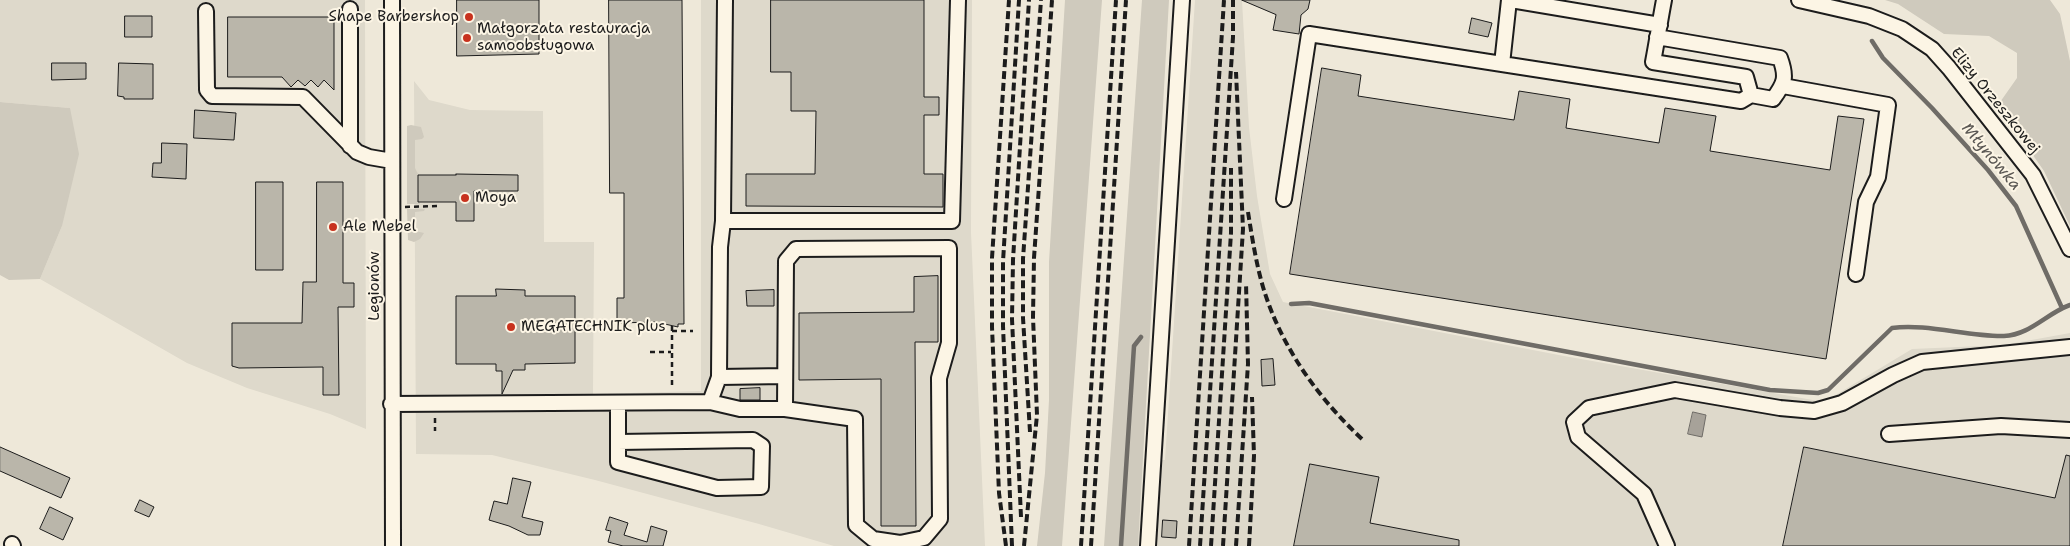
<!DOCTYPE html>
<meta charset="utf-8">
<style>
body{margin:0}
canvas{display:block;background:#eee8d9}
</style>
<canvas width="2070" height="546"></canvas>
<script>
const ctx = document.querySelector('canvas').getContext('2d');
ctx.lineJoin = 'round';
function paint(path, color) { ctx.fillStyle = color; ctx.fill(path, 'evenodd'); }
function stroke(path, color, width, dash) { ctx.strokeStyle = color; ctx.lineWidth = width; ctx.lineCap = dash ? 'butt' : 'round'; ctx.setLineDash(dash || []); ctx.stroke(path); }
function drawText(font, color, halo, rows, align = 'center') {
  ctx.font = font + ' "Shantell Sans",sans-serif'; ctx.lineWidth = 4; ctx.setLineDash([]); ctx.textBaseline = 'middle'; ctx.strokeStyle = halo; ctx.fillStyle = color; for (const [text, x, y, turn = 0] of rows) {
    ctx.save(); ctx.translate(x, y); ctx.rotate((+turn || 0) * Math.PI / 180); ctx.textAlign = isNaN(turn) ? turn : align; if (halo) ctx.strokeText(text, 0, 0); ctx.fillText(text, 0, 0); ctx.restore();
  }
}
paint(new Path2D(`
 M0,0H365L366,429L330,414L247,388L187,363L40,279L62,226L70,108L0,102Z
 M701,0H972L971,232L985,546H834L759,524L595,480L492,455L416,454L414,81L429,100L470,110L543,111L544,242H594L593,394L701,391Z
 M1195,0H1242L1249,127L1257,196L1270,274L1283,302L1564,356L1824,402L1912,349L2004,345L2070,333V546H1138L1144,459L1165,460Z`), '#ded9cb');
paint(new Path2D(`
 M1065,0H1102L1062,546H1037L1045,473L1049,400V262Z
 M1142,0H1169L1138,546H1104Z
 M1885,0H2050L2060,14L2070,61V226L2044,171L1998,105L2017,78V53L1989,36L1944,34L1898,4Z
 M0,102L70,108L79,154L62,226L40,279L9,280L0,275Z
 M411,125L421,127L424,137L422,139L415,140V168L419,176L420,204H407V126Z
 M407,209H425L424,211L415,212V231L424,233L420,239L414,242L408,240Z`), '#cfcabd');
const water = new Path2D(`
 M1693,412L1706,415L1702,437L1688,434Z`);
paint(water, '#a7a299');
stroke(water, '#6f6c67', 1);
stroke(new Path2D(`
 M1872,41L1883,58L1932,108L1988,170L2016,206L2062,308
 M1291,304L1309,303L1770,390L1818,393L1828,390L1892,328C1926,323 1969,337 2004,336C2030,335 2047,313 2070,305
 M1121,546L1134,346L1141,337`), '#6f6c67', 4.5);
const building = new Path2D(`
 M457,0H539V54L457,56Z
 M609,0H682L684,324H678V327L656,322L617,323V298H624V193H610Z
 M771,0H924V97H939V115H924V174H943V207L746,206V174H815L816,111H791V72H771Z
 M1242,0H1310L1308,9L1301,15L1299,34L1273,30L1276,15Z
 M125,16H152V37H125Z
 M228,17H334V90L324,80L318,87L311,80L305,86L298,80L291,87L282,77H228Z
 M1472,18L1492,23L1488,37L1469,33Z
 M52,63H86V79L52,80Z
 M119,63L153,64V99H124V97L118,96Z
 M1322,68L1361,75L1358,96L1514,120L1519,91L1570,99L1566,128L1659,143L1665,108L1716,116L1710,151L1830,170L1838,116L1864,119L1826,359L1290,274Z
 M195,110L236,113L234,140L194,138Z
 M162,143L187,144L186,179L152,177L153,163H161Z
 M456,174L518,175V191H474V221H456V202H418V175H456Z
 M256,182H283V270H256Z
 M317,182H343V283H354V307H338L339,395H323V367L239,368L232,366V323H302L303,282H316Z
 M938,276V342H915L916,526H881V379L799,380V313L914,312V277Z
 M496,289L525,290V296H575V363L525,364V370H513L502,394V371H496V364H456V296H496Z
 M774,290V306H747L746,291Z
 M1273,359L1275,385L1262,386L1261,360Z
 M760,388V400H740V389Z
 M0,447L70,478L61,498L0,471Z
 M1804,447L2055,498L2066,455L2070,456V546H1783Z
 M1310,464L1379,477L1370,523L1459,540V546H1294Z
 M513,478L531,482L522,517L543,522L540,535H528L509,526L489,520L494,501L507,504Z
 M140,500L154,507L149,517L135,511Z
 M50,507L73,518L63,540L40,529Z
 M610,517L628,523L624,535L647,542L651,526L667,531L663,546H623L608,542L611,531L606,530Z
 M1163,520L1177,521L1176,538L1162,537Z`);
paint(building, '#bab6aa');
stroke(building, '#1c1c1c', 1);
const minor = new Path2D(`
 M392,0L393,546
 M1509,0L1502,64L1741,101L1751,95
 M1511,0L1660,25
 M1799,0L1869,16L1902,29L1932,49L1949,68L2033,175L2070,249
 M350,9V146
 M206,11L207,90L212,96L303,97L357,152L369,157L392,161
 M1657,37L1780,58C1787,77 1785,83 1773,99L1751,95L1746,77L1653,62C1657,41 1660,21 1664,0
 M1783,86L1888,105L1878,177L1866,202L1856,274
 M1284,199L1309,34L1502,64
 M723,221H952L958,0
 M949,248V343L939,378L940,519L924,538L900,543L873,539L856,525L855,419L785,409L786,261L796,249Z
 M719,377L785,376
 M710,402L740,409H785
 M618,403V462L717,488L761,487L762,446L753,440L618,442
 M391,404L710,402L719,377L720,247L723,221L725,0
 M1889,434L2001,426L2070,430
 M12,544L13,546
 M1148,546L1182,0
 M1667,546L1644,494L1578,437L1574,422L1589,408L1675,390L1780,408L1814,411L1842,403L1893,375L1922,362L2070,347`);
stroke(minor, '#1c1c1c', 18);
stroke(new Path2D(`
 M405,207L439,206
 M672,331V322
 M650,352H671
 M672,385V331H693
 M435,418V431`), '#1c1c1c', 2.5, [5, 4]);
stroke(minor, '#fcf5e5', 14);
stroke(new Path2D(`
 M1248,212C1252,237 1256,263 1263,287C1281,347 1318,398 1363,440
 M1030,432L1023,318V259L1041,0
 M1021,517L1012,319L1013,260L1029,0
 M1006,546L999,493L992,327V258L1009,0
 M1012,546L1003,326V262L1019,0
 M1024,546L1037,415L1033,317L1034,258L1052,0
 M1081,546L1116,0
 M1091,546L1126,0
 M1189,546L1224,0
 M1200,546L1233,37V0
 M1211,546L1231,233V168
 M1223,546L1243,229L1236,72
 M1236,546L1248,364L1246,283
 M1249,546L1254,456L1252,397`), '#1c1c1c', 4, [8, 4]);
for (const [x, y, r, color] of [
 [469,17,5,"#c8321e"],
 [467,38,5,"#c8321e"],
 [465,198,5,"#c8321e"],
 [333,227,5,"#c8321e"],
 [511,327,5,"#c8321e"]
]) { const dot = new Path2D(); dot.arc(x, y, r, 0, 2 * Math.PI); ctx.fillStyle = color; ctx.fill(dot); stroke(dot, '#fcf5e5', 2); }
drawText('15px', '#1c1c1c', '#fcf5e5', [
 ["Shape Barbershop",459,17,"right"],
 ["Małgorzata restauracja",477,29],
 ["samoobsługowa",477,46],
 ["Moya",475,198],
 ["Ale Mebel",343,227],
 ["MEGATECHNIK plus",521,327]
], 'left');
drawText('15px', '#1c1c1c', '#fcf5e5', [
 ["Elizy Orzeszkowej",1995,101,51],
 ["Legionów",375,286,-90]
]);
drawText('italic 16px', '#5b5854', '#fcf5e5', [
 ["Młynówka",1991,157,50]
]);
</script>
